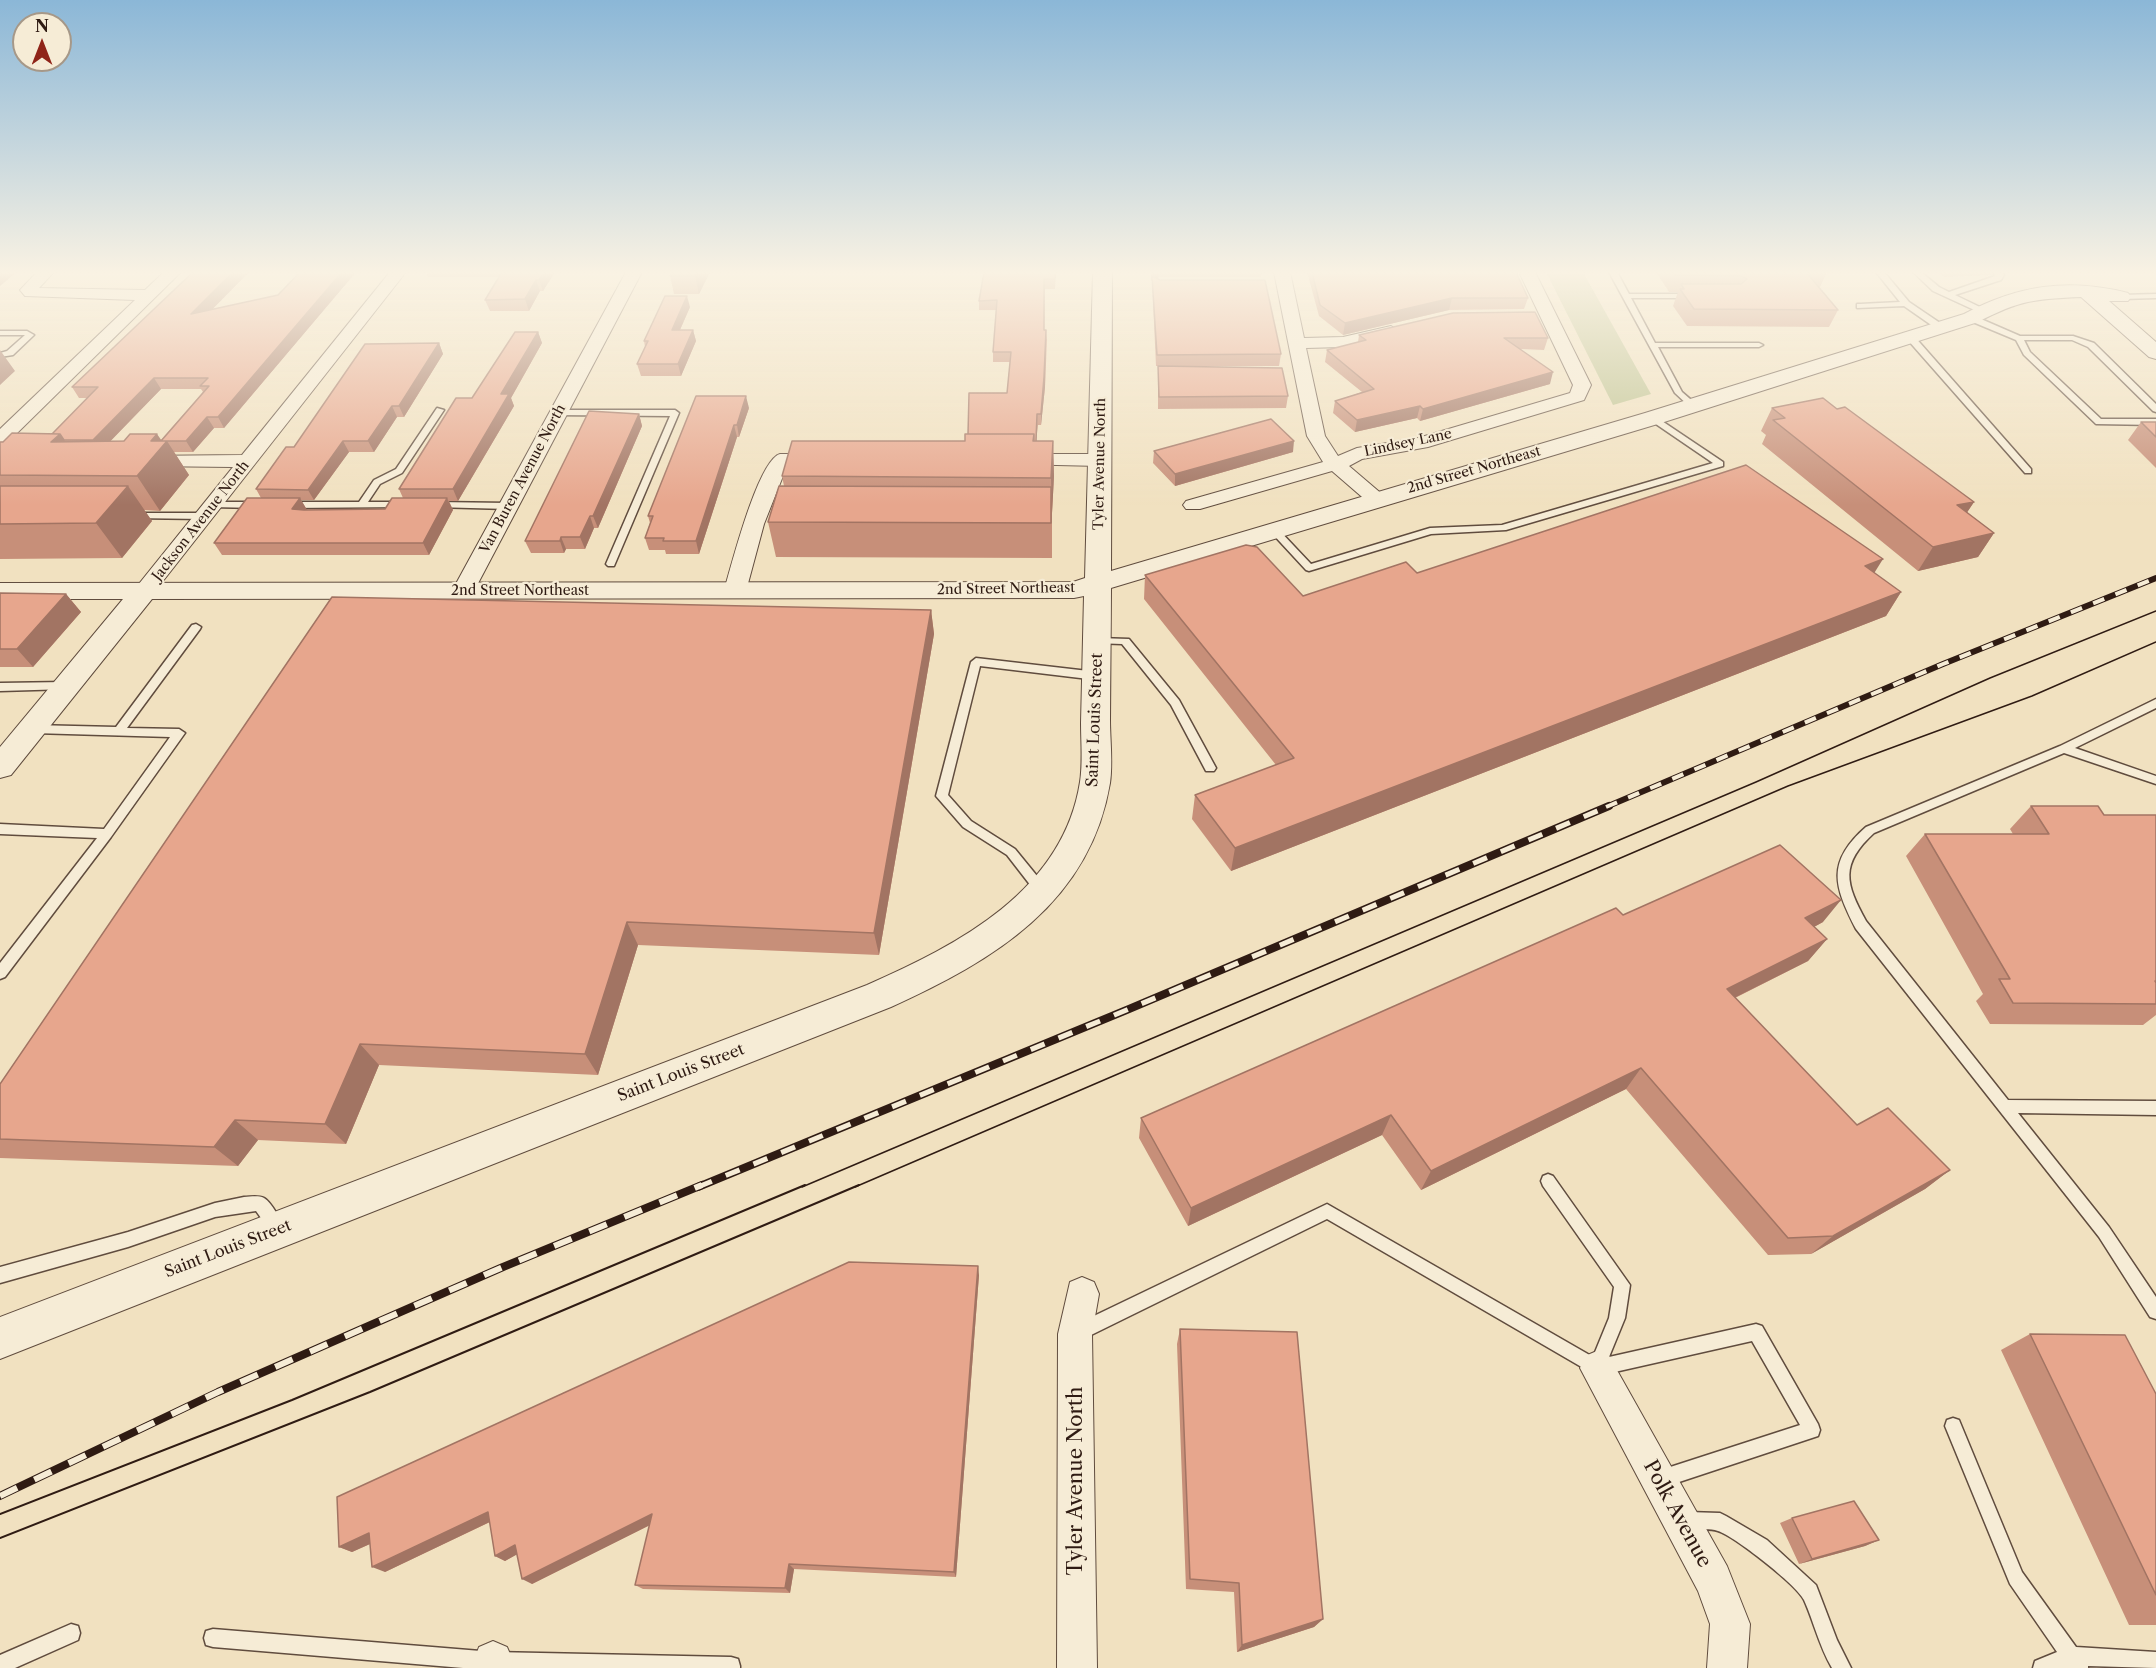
<!DOCTYPE html>
<style>
body{margin:0}
#map{position:relative;width:2156px;height:1668px;overflow:hidden;background:#f1e1c0;font-family:"Libre Caslon Text",serif}
canvas{display:block}
.north{position:absolute;left:12px;top:12px;width:60px;height:60px;box-sizing:border-box;background:#f6ecd6;border:2px solid #a69888;border-radius:50%;rotate:0deg;font-size:16px;font-weight:700;line-height:24px;text-align:center;color:#2f1b13}
.north::after{content:'';display:block;margin:auto;width:21px;height:27px;background:#8f2418;clip-path:polygon(50% 0,100% 100%,50% 72%,0 100%)}
</style>
<div id="map">
<canvas width="2156" height="1668"></canvas>
<div class="north">N</div>
</div>
<script>
const ctx = document.querySelector('canvas').getContext('2d');
ctx.lineJoin = 'round';
function paint(path, color) { ctx.fillStyle = color; ctx.fill(path, 'evenodd'); }
function stroke(path, color, width, dash) { ctx.strokeStyle = color; ctx.lineWidth = width; ctx.lineCap = dash ? 'butt' : 'round'; ctx.setLineDash(dash || []); ctx.stroke(path); }
function drawText(font, color, halo, rows, align = 'center') {
  ctx.font = font + ' "Libre Caslon Text",serif'; ctx.lineWidth = 4.5; ctx.setLineDash([]); ctx.textBaseline = 'middle'; ctx.strokeStyle = halo; ctx.fillStyle = color; for (const [text, x, y, turn = 0] of rows) {
    ctx.save(); ctx.translate(x, y); ctx.rotate((+turn || 0) * Math.PI / 180); ctx.textAlign = isNaN(turn) ? turn : align; if (halo) ctx.strokeText(text, 0, 0); ctx.fillText(text, 0, 0); ctx.restore();
  }
}
paint(new Path2D(`
 M1546,272H1583L1651,394L1613,405Z`), '#bdc290');
const service = new Path2D(`
 M1609,272H1617L1629,294H1691L1695,296L1691,298H1631L1655,343H1759L1763,345L1759,347H1658L1682,392L1697,405L1690,407L1675,393Z
 M1876,272H1884L1909,302L1943,325V329H1937L1904,306L1857,308V304H1860L1900,302Z
 M1913,272H1921L1939,287L1949,292L1995,276L1993,272H2001L2004,275L2001,280L1955,295L1986,310V314H1983L1933,291Z
 M2156,294V298L2121,299L2117,297L2121,295Z
 M1968,316H1974L2020,336H2073L2094,343L2156,404V412L2153,411L2088,347L2072,340H2024L2030,352L2101,419H2156V425L2096,424L2024,355L2016,340L1968,320Z
 M0,331H27L34,335L13,355L0,357V353L7,351L25,335H0Z
 M1907,335H1913L2031,469V473H2025L1907,339Z
 M437,408L444,410L402,473L380,484L368,502H404L407,503V507L289,508L284,505L289,502H359L374,480L396,469Z
 M558,410H675L679,413L614,566H608L606,564L670,416L555,415V411Z
 M1653,415L1723,462V466L1506,530L1431,534L1309,571L1306,570L1269,530L1274,527L1277,528L1311,564L1430,528L1502,525L1713,463L1650,420L1649,418Z
 M213,502H257L262,505L257,508L210,507L208,505Z
 M436,502L508,503L513,506L508,509L433,507V503Z
 M133,513H204L209,516L204,519L130,518L128,516Z
 M196,624L201,627L200,629L127,728L179,729L185,733L111,837L5,977L0,979V963L97,838L0,834V824L104,829L170,737L33,733L27,729L33,725L116,727L192,625Z
 M1098,638L1129,639L1179,700L1216,768L1214,771H1206L1171,705L1122,644L1094,643L1093,641L1094,639Z
 M976,658L1097,672L1102,676L1097,680L980,666L948,795L971,821L1015,849L1046,887L1048,891L1046,895H1038L1007,855L963,827L936,796L971,662Z
 M65,682L70,686L69,689L0,691V683Z
 M2156,699V708L2075,748L2156,776V784L2064,753L1874,833C1840,864 1845,883 1866,921L2008,1100L2156,1101V1115L2018,1113L2109,1227L2156,1297V1319L2150,1317L2099,1237L1856,929C1834,886 1826,862 1866,827L2060,746Z
 M1548,1174L1553,1176L1630,1285L1625,1318L1609,1357L1756,1324L1762,1326L1818,1424L1820,1430L1818,1436L1661,1488L1655,1485L1652,1479L1655,1473L1661,1470L1800,1425L1752,1341L1597,1376L1327,1219L1085,1338L1079,1340L1073,1338L1071,1332L1073,1326L1327,1204L1593,1357L1609,1318L1614,1287L1543,1186L1541,1181L1543,1176Z
 M244,1197C250,1197 258,1195 264,1198C272,1203 280,1219 284,1227L281,1232L276,1234L271,1232L256,1211L215,1217L128,1247L0,1283V1267L128,1232L215,1203Z
 M1953,1418L1959,1420L2022,1572L2076,1647L2156,1652V1668L2088,1666V1668H2033L2035,1661L2057,1652L2010,1584L1945,1426L1947,1420Z
 M1688,1512L1720,1513L1726,1516L1767,1540L1816,1585L1837,1640L1851,1668H1832C1819,1646 1814,1622 1804,1600C1797,1585 1734,1536 1718,1531C1706,1527 1694,1532 1682,1527L1679,1521L1682,1515Z
 M71,1624L78,1626L80,1633L78,1640L15,1668H0V1655Z
 M213,1629L493,1652L731,1657L738,1659L740,1666V1668H463L213,1647L206,1645L204,1638L206,1631Z`);
const minor = new Path2D(`
 M37,272H54L39,288L145,290L164,272H181L7,443L0,445V429L135,300L25,296L20,290Z
 M390,272H406L152,595H138L134,590L138,585L233,467L144,466L137,464L135,460L137,456L242,455Z
 M626,272H642L474,591L470,596H456L452,591Z
 M1274,272H1290L1304,338L1343,337L1391,326L1399,331L1397,335L1343,347L1306,348L1325,436L1338,456L1357,448L1418,438L1570,393L1573,385L1519,272H1535L1591,385L1584,400L1428,447L1362,459L1349,466L1383,495L1386,499L1383,503H1369L1332,471L1200,509H1186L1183,505L1186,501L1323,462L1307,436Z
 M780,454H821L830,460L821,466H787L764,524L746,591L742,596H728L724,591C731,567 758,460 780,454Z
 M1020,454H1100L1109,460L1100,466L1013,464L1011,460L1013,456Z
 M1082,1277L1094,1282L1099,1294L1092,1334L1097,1668H1057L1058,1334L1070,1282Z
 M1597,1351L1609,1356L1727,1566L1750,1624L1747,1668H1707L1710,1624L1698,1591L1580,1368L1585,1356Z
 M493,1641L507,1647L513,1661L511,1668H471L479,1647Z`);
const tertiary = new Path2D(`
 M1093,272H1112L1111,571L1645,413L1964,314C2018,285 2068,278 2128,293L2131,297L2128,301H2109L2156,342V359L2149,357L2081,297C2035,299 2020,300 1978,322L1661,423L1111,588C1111,632 1110,676 1110,720C1110,740 1113,763 1110,783C1090,903 993,961 891,1007L0,1359V1317L867,985C958,945 1063,891 1080,782C1083,763 1081,742 1081,723C1082,680 1083,638 1084,596L1074,598L152,599L11,775L0,778V747L123,599H0V583L1073,582L1085,578Z`);
stroke(service, '#604c3e', 3);
stroke(minor, '#604c3e', 2);
stroke(tertiary, '#604c3e', 2);
paint(service, '#f6ecd6');
paint(minor, '#f6ecd6');
paint(tertiary, '#f6ecd6');
stroke(new Path2D(`
 M802,1187L1756,782L1990,678L2156,611
 M855,1187L1788,786L2032,696L2156,642`), '#2f1b13', 1.5);
stroke(new Path2D(`
 M0,1514L292,1400L805,1185
 M0,1538L370,1392L859,1185`), '#2f1b13', 2);
const railFar2 = new Path2D(`
 M1606,807L1943,664L2156,578`);
const railFar1 = new Path2D(`
 M698,1187L1129,1009L1609,806`);
const rail = new Path2D(`
 M0,1496L218,1392L503,1267L702,1185`);
stroke(railFar2, '#2f1b13', 6);
stroke(railFar1, '#2f1b13', 8);
stroke(rail, '#2f1b13', 8);
stroke(railFar2, '#f6ecd6', 4, [12]);
stroke(railFar1, '#f6ecd6', 5, [15]);
stroke(rail, '#f6ecd6', 6, [19]);
paint(new Path2D(`
 M193,272H249L212,309L278,295L300,272H356L224,428H214L193,452H174L189,475L160,511L144,510L152,521L122,558L0,559V442L52,434L87,398H79L72,387ZM161,389H201L203,392L161,440L110,441Z
 M426,272H555L543,291H540L529,311H490L485,300L499,277H428Z
 M710,272L699,294H674L670,276Z
 M984,272H1056L1055,289H1045L1044,330H1046L1047,340L1045,387L1041,425H1038L1036,441H1053L1054,476L1052,513V558L776,557L768,522L784,486L782,476L965,441L968,434L1007,393L1010,362H993V352L996,310H979V301Z
 M1151,272H1262L1261,277H1159L1156,278L1281,354L1279,366H1156L1152,281H1151Z
 M1307,272H1516L1528,298L1524,309L1449,310L1343,335L1319,316Z
 M1656,272H1827L1820,287H1819L1838,310L1829,327L1687,326L1673,306L1678,292H1669Z
 M1939,272H1993L1992,275L1944,277Z
 M690,307L680,330H693L696,341L681,376H641L637,364L645,347L644,341Z
 M538,332L542,343L511,398L514,406L458,501H449L453,510L429,555H222L214,543L261,498L256,489L294,447L439,343L443,354L404,417H397L374,452H349L314,500H301L307,510L385,509L403,498L399,489L472,398Z
 M1359,335L1548,338L1544,350L1521,349L1550,384L1420,421L1417,418L1355,432L1333,413L1335,401L1362,392L1325,362L1327,350L1358,342Z
 M1158,366L1288,396L1286,408L1158,409Z
 M749,408L739,437H737L699,554H666L665,550H649L645,538L650,523L648,516Z
 M1772,408L1837,409L1974,502L1967,512L1994,533L1978,557L1918,571L1762,444L1766,435L1761,431Z
 M639,414L642,426L598,528H594L585,549H566L564,553H531L525,541Z
 M2141,422H2156V468L2128,440Z
 M1154,451L1293,452L1175,486L1153,463Z
 M1417,573H1874L1901,592L1886,616L1231,871L1192,819L1195,795L1276,765L1144,599L1145,575L1303,596Z
 M0,593L66,594L81,612L33,667H0Z
 M931,610L934,634L879,955L638,945L598,1075L379,1065L346,1144L258,1140L238,1166L0,1158V1084Z
 M2031,806L2104,815H2156V1015L2143,1025L1990,1024L1976,1001L1983,994L1906,856L1925,834H2013L2010,829Z
 M1623,915L1823,922L1814,927L1827,939L1808,961L1735,998L1857,1125L1950,1170L1925,1189L1811,1254L1768,1255L1626,1089L1421,1190L1382,1135L1188,1226L1139,1138L1141,1118Z
 M979,1275L956,1577L794,1569L790,1593L643,1589L635,1585L650,1525L532,1584L517,1554L505,1561L495,1556L490,1522L385,1572L370,1544L352,1552L339,1547Z
 M1180,1329L1323,1619L1314,1627L1237,1652L1234,1592L1186,1589L1177,1344Z
 M2030,1334L2156,1394V1625H2129L2001,1350Z
 M1792,1518L1879,1540L1865,1546L1799,1564L1780,1523Z`), '#c78f79');
paint(new Path2D(`
 M0,272H17L0,286Z
 M233,272H249L198,324L191,314Z
 M342,272H356L224,428L218,417Z
 M544,272H555L543,291L539,280Z
 M697,272H710L699,294L695,276Z
 M1152,272H1159V277L1153,280L1152,276L1151,281Z
 M536,280L540,291L529,311L525,299Z
 M687,296L690,307L675,341L672,330Z
 M1452,298L1449,310L1343,335L1345,323Z
 M693,330L696,341L681,376L678,364Z
 M1046,330L1045,387L1041,425V414Z
 M538,332L542,343L511,398L514,406L458,501L453,489L501,394Z
 M439,343L443,354L404,417L399,406Z
 M0,350L15,371L0,385Z
 M1553,372L1550,384L1420,421L1423,409Z
 M154,378L161,389L100,452L93,440Z
 M746,396L749,408L739,437L737,425Z
 M392,406L397,417L374,452L368,441Z
 M1420,406L1417,418L1355,432L1357,420Z
 M639,414L642,426L598,528L593,516Z
 M207,417L214,428L193,452L186,441Z
 M734,425L737,437L699,554L696,541Z
 M60,434L84,468L51,442Z
 M157,434L164,444L167,441L189,475L160,511L137,476L151,441Z
 M343,441L349,452L314,500L308,490Z
 M1053,441L1054,476L1052,513L1051,478Z
 M1294,441L1293,452L1175,486V474Z
 M128,486L152,521L122,558L96,523Z
 M300,498L307,510L292,509Z
 M447,498L453,510L429,555L423,543Z
 M1974,502L1958,526L1957,505Z
 M590,516L594,528L585,549L580,537Z
 M1994,533L1978,557L1918,571L1933,547Z
 M561,537L566,549L564,553L560,541Z
 M1883,559L1868,583L1865,566Z
 M1901,592L1886,616L1231,871L1235,848Z
 M66,594L81,612L33,667L17,649Z
 M931,610L934,634L879,955L874,933Z
 M1841,900L1823,922L1788,941L1805,918Z
 M627,922L638,945L598,1075L585,1054Z
 M1827,939L1808,961L1710,1010L1727,989Z
 M360,1044L379,1065L346,1144L325,1124Z
 M1641,1068L1626,1089L1421,1190L1431,1171Z
 M1391,1115L1382,1135L1188,1226L1191,1208Z
 M235,1120L258,1140L238,1166L214,1147Z
 M1950,1170L1925,1189L1811,1254L1833,1236Z
 M978,1266L979,1275L956,1577L954,1572Z
 M488,1512L498,1518L385,1572L372,1567Z
 M652,1514L660,1520L532,1584L522,1579Z
 M369,1533L381,1539L352,1552L339,1547Z
 M1879,1540L1865,1546L1799,1564L1812,1559Z
 M515,1545L525,1550L505,1561L495,1556Z
 M789,1564L794,1569L790,1593L785,1588Z
 M1323,1619L1314,1627L1237,1652L1242,1645Z`), '#a27463');
const building = new Path2D(`
 M193,272H233L191,314L278,295L300,272H342L218,417H207L186,441H161L209,386H200L208,378H154L93,440H64L60,434H52L98,387H72Z
 M502,272H544L539,280H536L525,299L485,300Z
 M672,272H697L695,276H670Z
 M984,272H1055V279H1044V330H1046L1044,377L1041,414H1037L1036,441H1034V434H968L969,393H1007L1011,352H993L997,300L979,301Z
 M1312,272H1516L1528,298H1452L1345,323L1320,305Z
 M1673,272H1806L1838,310L1694,309L1680,289H1684L1681,284H1741L1747,279L1741,276L1676,275Z
 M1152,276L1160,280H1265L1281,354L1157,355Z
 M665,296H687L672,330H693L678,364H637L648,341H644Z
 M1535,312L1548,338H1504L1553,372L1423,409L1420,406L1357,420L1335,401L1374,389L1327,350L1366,340L1359,335L1453,313Z
 M515,332H538L501,394H509L453,489H399L456,398H472Z
 M439,343L399,406H392L368,441H343L308,490L256,489L286,447H294L365,344Z
 M1158,366L1282,368L1288,396L1159,397Z
 M696,396H746L737,425H734L696,541H663L664,538H645L653,516H648Z
 M1823,398L1837,409L1845,407L1974,502L1957,505L1994,533L1933,547L1773,420L1785,418L1772,408Z
 M589,411L639,414L593,516H590L580,537H561L560,541H525Z
 M1271,419L1294,441L1175,474L1154,451Z
 M2141,422H2156V437Z
 M12,433L60,434L51,442L124,441L130,434H157L151,441H167L137,476L0,475V442H3Z
 M965,434H1034L1033,441H1053L1051,478L782,476L792,441H965Z
 M1746,465L1883,559L1865,566L1901,592L1235,848L1195,795L1294,758L1145,575L1246,545L1257,547L1303,596L1406,562L1417,573Z
 M0,486H128L96,523L0,524Z
 M779,486L1051,487V523L768,522Z
 M247,498H300L292,509L304,510L385,509L392,498H447L423,543H214Z
 M0,593L66,594L17,649H0Z
 M332,597L931,610L874,933L627,922L585,1054L360,1044L325,1124L235,1120L214,1147L0,1139V1084Z
 M2031,806H2098L2104,815H2156V981H2155L2156,983V1004L2013,1003L1999,979H2010L1925,834H2049Z
 M1780,845L1841,900L1805,918L1827,939L1727,989L1857,1125L1888,1108L1950,1170L1833,1236L1788,1238L1641,1068L1431,1171L1391,1115L1191,1208L1141,1118L1616,908L1623,915Z
 M849,1262L978,1266L954,1572L789,1564L785,1588L635,1585L652,1514L522,1579L515,1545L495,1556L488,1512L372,1567L369,1533L339,1547L337,1497Z
 M1180,1329L1297,1332L1323,1619L1242,1645L1239,1583L1190,1579Z
 M2030,1334L2125,1335L2156,1394V1595Z
 M1854,1501L1879,1540L1812,1559L1792,1518Z`);
paint(building, '#e7a68d');
stroke(building, '#a27463', 1.5);
const sky = ctx.createLinearGradient(0, 0, 0, 505);
sky.addColorStop(0, '#8bb7d7');
sky.addColorStop(0.54, '#f9f2e3');
sky.addColorStop(1, '#f9f2e300');
ctx.fillStyle = sky;
ctx.fillRect(0, 0, 2156, 505);
drawText('14px', '#2f1b13', '#f6ecd6', [
 ["Lindsey Lane",1408,443,-12],
 ["Tyler Avenue North",1100,464,-89],
 ["2nd Street Northeast",1474,470,-16],
 ["Van Buren Avenue North",523,479,-62],
 ["Jackson Avenue North",201,521,-52],
 ["2nd Street Northeast",1006,589,-1],
 ["2nd Street Northeast",520,591]
]);
drawText('16px', '#2f1b13', '#f6ecd6', [
 ["Saint Louis Street",1095,720,-88],
 ["Saint Louis Street",681,1073,-21],
 ["Saint Louis Street",228,1249,-21]
]);
drawText('20px', '#2f1b13', '#f6ecd6', [
 ["Tyler Avenue North",1076,1481,-90],
 ["Polk Avenue",1677,1514,61]
]);
</script>
